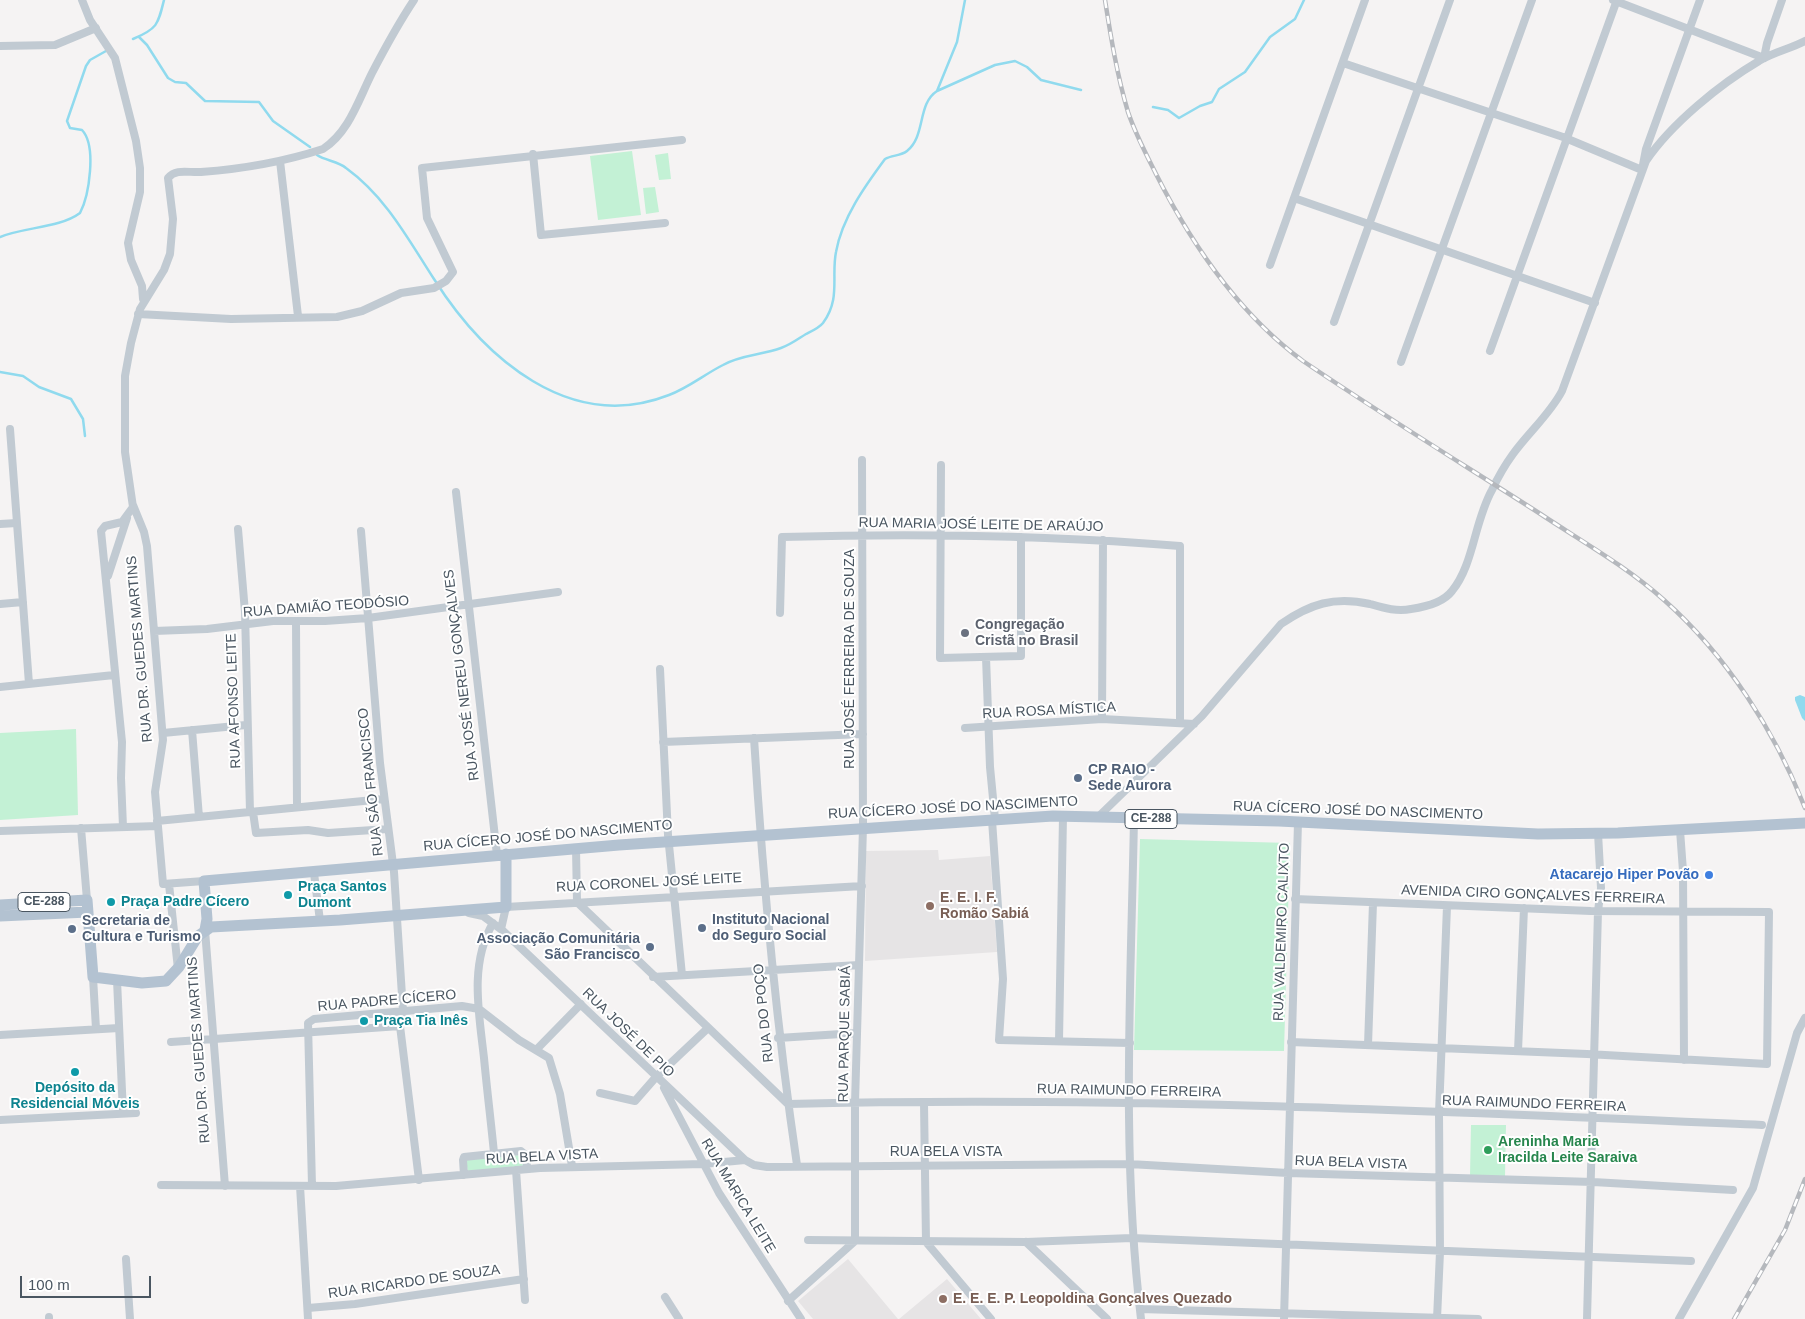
<!DOCTYPE html>
<meta charset="utf-8">
<style>
body{margin:0}
#map{position:relative;width:1805px;height:1319px;overflow:hidden;background:#f5f3f3;font-family:Helvetica,sans-serif}
canvas{display:block}
.scale{position:absolute;left:20px;top:1276px;width:131px;height:22px;box-sizing:border-box;border:2px solid #4a5661;border-top:0;padding-left:6px;font-size:15px;line-height:18px;white-space:nowrap;color:#4a5661;-webkit-text-stroke:4px #fff;paint-order:stroke}
</style>
<div id="map">
<canvas width="1805" height="1319"></canvas>
<div class="scale">100 m</div>
</div>
<script>
const ctx = document.querySelector('canvas').getContext('2d');
ctx.lineJoin = 'round';
function paint(path, color) { ctx.fillStyle = color; ctx.fill(path, 'evenodd'); }
function stroke(path, color, width, dash) { ctx.strokeStyle = color; ctx.lineWidth = width; ctx.lineCap = dash ? 'butt' : 'round'; ctx.setLineDash(dash || []); ctx.stroke(path); }
function drawText(font, color, halo, rows, align = 'center') {
  ctx.font = font + ' Helvetica,sans-serif'; ctx.lineWidth = 4; ctx.setLineDash([]); ctx.textBaseline = 'middle'; ctx.strokeStyle = halo; ctx.fillStyle = color; for (const [text, x, y, turn = 0] of rows) {
    ctx.save(); ctx.translate(x, y); ctx.rotate((+turn || 0) * Math.PI / 180); ctx.textAlign = isNaN(turn) ? turn : align; if (halo) ctx.strokeText(text, 0, 0); ctx.fillText(text, 0, 0); ctx.restore();
  }
}
paint(new Path2D(`
 M938,850L939,860L990,856L997,952L865,961L866,851Z
 M848,1259L898,1319H813L798,1301Z
 M947,1279L981,1319H899Z`), '#e6e4e5');
paint(new Path2D(`
 M632,151L641,215L598,220L590,156Z
 M668,153L671,179L659,180L655,155Z
 M655,187L659,212L646,214L643,188Z
 M76,729L78,815L0,820V733Z
 M1140,839L1290,843L1284,1051L1134,1050Z
 M1471,1125H1506L1505,1176H1470Z
 M520,1155L523,1166L468,1173L466,1160Z`), '#c3f1d5');
paint(new Path2D(`
 M1800,695L1805,697V721L1802,718L1795,700V697Z`), '#90daee');
stroke(new Path2D(`
 M139,37L147,45L168,78L175,82L186,83L205,101L259,102L273,121L310,147
 M133,39C157,29 158,25 164,0
 M937,91L995,65L1015,61L1027,67L1041,80L1081,90
 M1153,107L1168,110L1179,118L1200,106L1212,102L1219,89L1245,72L1270,37L1295,19L1304,0
 M317,155C326,161 338,161 346,168C386,197 408,239 434,279C484,358 570,434 669,395C688,388 705,374 723,365C740,355 762,355 781,348C790,345 798,339 806,334C812,331 819,328 823,323C841,299 831,276 836,252C842,218 865,186 885,159C892,155 901,156 907,151C926,136 917,104 937,91L957,42L965,0
 M0,237C24,227 60,228 80,213C89,196 97,146 82,130L70,128L67,121L86,66L90,60L106,51
 M0,372L23,376L39,387L71,399L83,419L85,436`), '#90daee', 2.5);
stroke(new Path2D(`
 M82,0L90,20L115,58L136,141L140,168V192L128,243L131,260L142,286L143,299
 M1613,0L1764,58
 M0,46L55,45L96,28
 M1764,58L1767,43L1782,0
 M1343,63L1563,137L1642,170L1646,149L1700,0
 M533,154L541,235L665,223
 M280,161L298,316
 M1294,198L1595,303
 M1270,265L1365,0
 M138,314L231,319L337,317L362,311L401,293L434,288L446,281L453,272L427,218L422,168L682,140
 M1334,322L1450,0
 M1490,351L1617,0
 M1401,362L1532,0
 M10,429L29,684
 M941,465L940,658L1021,656V537
 M456,492L497,855
 M133,505L144,532L147,546L163,740L155,792L163,884L204,881
 M0,524L17,523
 M238,529L245,612L250,812
 M361,531L380,763L394,872L403,1011L400,1026L419,1180
 M108,576L127,518
 M0,604L23,602
 M780,613L782,537C915,533 1047,535 1180,546V723
 M296,621L297,807
 M154,631L207,629L273,621H325L368,618L558,592
 M986,657L990,767L995,819
 M660,669L668,835L682,975
 M0,687L114,675
 M1102,719L1103,540
 M965,728L1102,719L1194,724
 M192,730L199,817
 M163,733L246,725
 M754,738C763,883 776,1022 797,1165
 M663,742L863,734
 M253,812L256,833L308,830L328,833L388,829
 M1098,817L1202,716L1281,624C1310,604 1334,596 1370,604C1384,608 1397,612 1411,609C1425,607 1443,603 1452,591C1474,564 1474,522 1492,490C1498,477 1505,465 1513,454C1529,432 1550,414 1562,391L1646,161C1671,124 1720,84 1759,61C1773,52 1790,49 1805,41
 M1134,818C1131,985 1121,1153 1141,1319
 M992,820L1003,979L999,1040L1130,1043
 M157,821L384,799
 M123,827L121,778L122,742L101,531L105,526L122,522L133,507L125,452V376L131,343L140,309L164,270L170,254L173,219L168,178C176,168 189,173 201,172C242,169 283,162 323,149C349,132 358,101 372,73C385,48 398,24 414,0
 M81,828L87,900
 M1680,830L1683,871L1684,1060
 M0,831L158,826
 M576,848L577,902L788,1104C1113,1096 1438,1111 1762,1125
 M314,873L320,921
 M169,884L178,969
 M469,913L483,916L502,930L745,1160
 M493,923C469,964 479,1013 484,1058C487,1090 491,1122 494,1153
 M501,929L506,907L862,886
 M205,930L225,1186
 M93,977L96,1029
 M653,977L859,965
 M117,980L123,1113
 M0,1035L119,1028
 M778,1038L857,1033
 M1059,1041L1063,816
 M171,1042L400,1026
 M1291,1042L1587,1054L1767,1064L1769,912L1591,911L1295,899
 M1368,1045L1373,903
 M537,1049L581,1004
 M1518,1051L1524,908
 M664,1088L719,1193L801,1319
 M600,1093L635,1101L656,1077L708,1028
 M924,1103L926,1242L991,1319
 M0,1120L136,1113
 M516,1170L525,1300
 M464,1175L463,1160L464,1157L521,1151L526,1155L527,1169
 M161,1185L336,1186L540,1168L703,1164L745,1160L754,1165L767,1167L1129,1164L1288,1173L1593,1182L1733,1190
 M300,1186L308,1319
 M312,1186L308,1023L314,1019L462,1006L479,1009L519,1040L549,1058L560,1094L572,1166
 M808,1240L1026,1242L1132,1238L1691,1261
 M855,1241V1103L863,827L862,460
 M1026,1242L1107,1319
 M126,1259L130,1319
 M665,1297L679,1319
 M788,1301L855,1241
 M308,1308L355,1304L524,1279
 M1140,1309L1478,1319
 M49,1317V1319
 M1284,1319L1298,822
 M1437,1319L1440,1252L1439,1113L1447,906
 M1587,1319L1598,911L1601,888L1598,833
 M1679,1319L1753,1188L1797,1033L1805,1018`), '#c1cad2', 8);
stroke(new Path2D(`
 M0,905L87,900L93,977L142,983L166,981L179,967L198,936L211,927L340,920L506,907V854
 M0,916L88,912
 M205,930L207,919L204,881L619,845L1053,816L1279,821L1538,834L1618,833L1805,823`), '#b3c2d1', 11);
const rail = new Path2D(`
 M1105,0C1111,38 1117,75 1128,112C1135,133 1146,154 1156,174C1192,245 1239,314 1303,361C1381,414 1461,463 1539,513C1581,541 1626,566 1664,600C1726,655 1775,731 1805,808
 M1734,1319L1785,1230L1805,1179`);
stroke(rail, '#b5b8bd', 4.5);
stroke(rail, '#fff', 2.5, [8]);
for (const [x, y, r, color] of [
 [965,633,5,"#6b7280"],
 [1078,778,5,"#5c6f8a"],
 [1709,875,5,"#3f7fe0"],
 [288,895,5,"#0f9aa8"],
 [111,902,5,"#0f9aa8"],
 [930,906,5,"#8d6e63"],
 [702,928,5,"#5c6f8a"],
 [72,929,5,"#5c6f8a"],
 [650,947,5,"#5c6f8a"],
 [364,1021,5,"#0f9aa8"],
 [75,1072,5,"#0f9aa8"],
 [1488,1150,5,"#2e9e5b"],
 [943,1299,5,"#8d6e63"]
]) { const dot = new Path2D(); dot.arc(x, y, r, 0, 2 * Math.PI); ctx.fillStyle = color; ctx.fill(dot); stroke(dot, '#fff', 2); }
for (const [x, y, w] of [
 [1151,819,52],
 [44,902,52]
]) { const box = new Path2D(); box.roundRect(x - w / 2, y - 9.5, w, 19, 4); ctx.fillStyle = '#fff'; ctx.fill(box); stroke(box, '#4a5661', 1); }
drawText('bold 12px', '#4a5661', null, [
 ["CE-288",1151,819],
 ["CE-288",44,902]
]);
drawText('14px', '#4a5661', '#fff', [
 ["RUA MARIA JOSÉ LEITE DE ARAÚJO",981,525,1],
 ["RUA DAMIÃO TEODÓSIO",326,607,-4],
 ["RUA DR. GUEDES MARTINS",140,649,-95],
 ["RUA JOSÉ FERREIRA DE SOUZA",850,659,-90],
 ["RUA JOSÉ NEREU GONÇALVES",462,675,-97],
 ["RUA AFONSO LEITE",234,701,-92],
 ["RUA ROSA MÍSTICA",1049,711,-3],
 ["RUA SÃO FRANCISCO",371,782,-96],
 ["RUA CÍCERO JOSÉ DO NASCIMENTO",953,808,-3],
 ["RUA CÍCERO JOSÉ DO NASCIMENTO",1358,811,2],
 ["RUA CÍCERO JOSÉ DO NASCIMENTO",548,836,-5],
 ["RUA CORONEL JOSÉ LEITE",649,883,-3],
 ["AVENIDA CIRO GONÇALVES FERREIRA",1533,895,2],
 ["RUA VALDEMIRO CALIXTO",1282,932,-88],
 ["RUA PADRE CÍCERO",387,1001,-5],
 ["RUA DO POÇO",764,1013,-96],
 ["RUA JOSÉ DE PIO",628,1033,44],
 ["RUA PARQUE SABIÁ",845,1034,-89],
 ["RUA DR. GUEDES MARTINS",199,1050,-94],
 ["RUA RAIMUNDO FERREIRA",1129,1091,1],
 ["RUA RAIMUNDO FERREIRA",1534,1104,2],
 ["RUA BELA VISTA",946,1152],
 ["RUA BELA VISTA",542,1157,-3],
 ["RUA BELA VISTA",1351,1163,2],
 ["RUA MARICA LEITE",738,1196,59],
 ["RUA RICARDO DE SOUZA",414,1282,-8]
]);
drawText('bold 14px', '#5b616d', '#fff', [
 ["Congregação",975,625],
 ["Cristã no Brasil",975,641]
], 'left');
drawText('bold 14px', '#4e5e75', '#fff', [
 ["CP RAIO -",1088,770],
 ["Sede Aurora",1088,786],
 ["Instituto Nacional",712,920],
 ["do Seguro Social",712,936],
 ["Secretaria de",82,921],
 ["Cultura e Turismo",82,937],
 ["Associação Comunitária",640,939,"right"],
 ["São Francisco",640,955,"right"]
], 'left');
drawText('bold 14px', '#366cbe', '#fff', [
 ["Atacarejo Hiper Povão",1699,875]
], 'right');
drawText('bold 14px', '#0d838f', '#fff', [
 ["Praça Santos",298,887],
 ["Dumont",298,903],
 ["Praça Padre Cícero",121,902],
 ["Praça Tia Inês",374,1021],
 ["Depósito da",75,1088,"center"],
 ["Residencial Móveis",75,1104,"center"]
], 'left');
drawText('bold 14px', '#785e54', '#fff', [
 ["E. E. I. F.",940,898],
 ["Romão Sabiá",940,914],
 ["E. E. E. P. Leopoldina Gonçalves Quezado",953,1299]
], 'left');
drawText('bold 14px', '#27864d', '#fff', [
 ["Areninha Maria",1498,1142],
 ["Iracilda Leite Saraiva",1498,1158]
], 'left');
</script>
